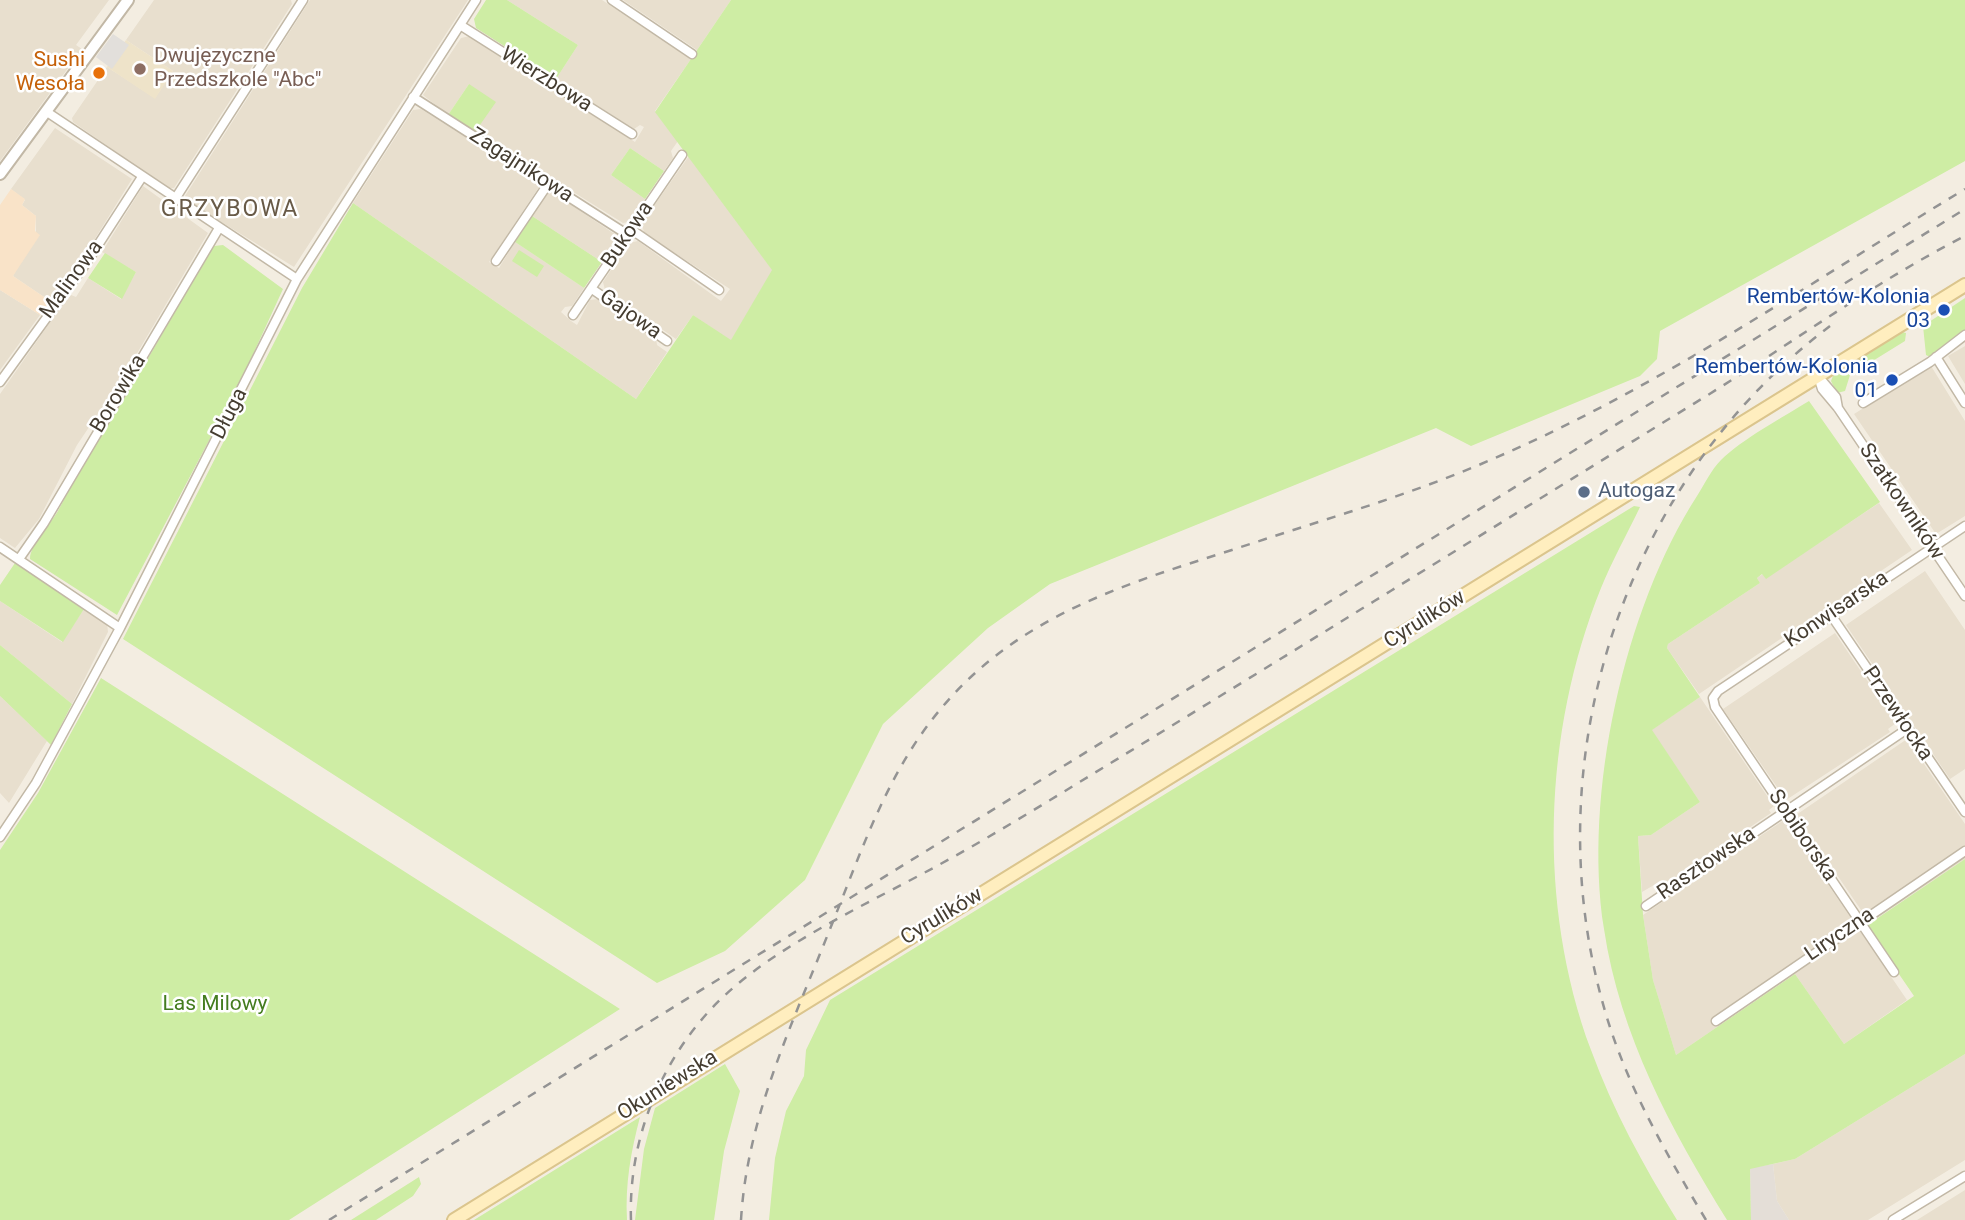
<!DOCTYPE html>
<meta charset="utf-8">
<style>
body{margin:0}
canvas{display:block;background:#f3ede1}
</style>
<canvas width="1965" height="1220"></canvas>
<script>
const ctx = document.querySelector('canvas').getContext('2d');
ctx.lineJoin = 'round';
function paint(path, color) { ctx.fillStyle = color; ctx.fill(path, 'evenodd'); }
function stroke(path, color, width, dash) { ctx.strokeStyle = color; ctx.lineWidth = width; ctx.lineCap = dash ? 'butt' : 'round'; ctx.setLineDash(dash || []); ctx.stroke(path); }
function drawText(font, color, halo, rows, align = 'center') {
  ctx.font = font + ' Roboto,sans-serif'; ctx.lineWidth = 5; ctx.setLineDash([]); ctx.textBaseline = 'middle'; ctx.strokeStyle = halo; ctx.fillStyle = color; for (const [text, x, y, turn = 0] of rows) {
    ctx.save(); ctx.translate(x, y); ctx.rotate((+turn || 0) * Math.PI / 180); ctx.textAlign = isNaN(turn) ? turn : align; if (halo) ctx.strokeText(text, 0, 0); ctx.fillText(text, 0, 0); ctx.restore();
  }
}
paint(new Path2D(`
 M0,0H109L76,45L82,49L0,161Z
 M154,0H291L292,4L174,188H168L73,122L72,118L107,67L155,98L173,71L126,40Z
 M310,0H468L294,267L186,200L185,196Z
 M507,0H602L691,59L655,111L678,141L671,151L673,158L664,171L630,148L611,175L645,199L629,222L623,223L554,180L552,183L475,132L469,84L448,115L423,95L461,38L470,36L635,142L644,127L640,125L634,129L556,79L578,45Z
 M623,0H731L697,50Z
 M421,109L538,183L539,187L489,262L499,268L515,242L584,288L572,306L565,307L561,312L571,321L577,325L590,300L598,299L656,338L657,345L667,352L636,399L353,203L413,110Z
 M55,128L132,179L78,266L50,301L13,276L36,233V216L22,205L25,200L11,189Z
 M689,156L773,270L731,341L693,315L676,339L605,290L603,282L629,243L638,241L721,301L730,289L644,233L642,223Z
 M143,186L208,233L126,372L77,445L39,519L15,548L0,538V394L51,321L71,295L76,297L88,278L121,299L136,272L102,252Z
 M552,192L616,235L617,240L602,262L532,216L548,193Z
 M0,290L40,315L0,370Z
 M1965,346V384L1948,356Z
 M1931,366L1965,421V516L1936,534L1854,414Z
 M1879,503L1912,550L1699,694L1667,648L1668,644L1760,583L1757,578L1763,574L1766,578Z
 M1925,571L1965,630V769L1950,779L1846,625Z
 M0,601L62,642L84,609L107,623L108,632L72,704L0,645Z
 M1835,633L1896,723L1888,729L1890,732L1786,800L1723,709Z
 M0,696L47,741L9,803L0,793Z
 M1700,697L1774,806L1769,810L1771,813L1657,890L1654,885L1642,892L1638,836L1651,835L1700,802L1651,730Z
 M1907,739L1965,824V859L1870,923L1796,815Z
 M1784,820L1907,1000L1844,1044L1795,974L1676,1055L1653,980L1643,915Z
 M1965,1054V1160L1868,1220H1789L1777,1201L1773,1164L1795,1159Z
 M1965,1190V1220H1917Z`), '#e8dfce');
paint(new Path2D(`
 M11,189L25,199L22,205L36,216L35,231L40,235L13,276L50,301L40,315L0,290V205Z`), '#f9e3c8');
paint(new Path2D(`
 M1773,1164L1777,1201L1789,1220H1751L1750,1168Z`), '#e4ded7');
paint(new Path2D(`
 M126,40L173,71L155,99L107,67Z`), '#eee3c9');
paint(new Path2D(`
 M486,0H507L578,45L556,79L476,28L474,19Z
 M731,0H1965V161L1660,331L1657,359L1640,376L1471,446L1436,428L1050,584L988,628L883,724L805,880L725,951L657,983L123,639L302,288L353,203L636,399L693,315L731,340L772,270L655,112Z
 M469,84L496,102L475,132L448,115Z
 M630,148L664,171L645,199L611,175Z
 M532,216L602,262L584,288L515,242Z
 M223,245L283,289L244,374L117,615L30,559C30,544 52,523 59,509C82,464 110,423 135,380C162,336 186,290 214,246Z
 M519,250L544,266L537,277L512,261Z
 M105,253L136,272L122,299L88,278Z
 M1965,298V331L1930,357L1926,355L1923,326Z
 M1899,331L1906,333L1905,341L1850,375L1845,391L1837,393L1831,381L1835,371Z
 M1809,401L1880,502L1766,579L1762,574L1757,578L1760,583L1668,644L1667,648L1700,697L1652,730L1700,802L1651,835L1638,836L1643,915L1653,980L1676,1055L1795,974L1844,1044L1914,996L1866,926L1965,859V1054L1795,1159L1750,1169L1751,1220H1727C1671,1129 1620,1036 1604,929C1583,795 1624,609 1697,496C1704,485 1711,470 1721,460C1741,440 1783,417 1809,401Z
 M1634,506L1640,507C1627,534 1612,561 1601,588C1543,732 1537,904 1591,1050C1613,1110 1643,1165 1677,1220H769L775,1158L786,1111L804,1076L806,1050L830,1000Z
 M15,563L84,609L63,642L0,601V585Z
 M0,645L72,704L51,745L0,696Z
 M101,678L620,1009L289,1220H0V850L38,793Z
 M725,1064L740,1091L724,1151L714,1220H635L644,1149L655,1108Z
 M640,1117C631,1151 625,1184 627,1220H474Z
 M419,1177L421,1184L413,1196L376,1220H351Z`), '#ceeda4');
paint(new Path2D(`
 M113,34L129,45L112,69L96,57Z`), '#e2dfdb');
const minor = new Path2D(`
 M612,0L692,54
 M460,25L632,134
 M413,97L628,235
 M47,112L297,279
 M175,199L303,0
 M632,230L719,290
 M496,261L548,184
 M592,289L667,341
 M573,315L682,155
 M1936,357L1965,403
 M1818,376L1822,389L1838,408L1965,596
 M1818,376L1836,397L1838,408
 M0,382L87,262L142,177
 M1863,403L1930,362L1965,335
 M0,547L120,628
 M19,559L44,523L219,228
 M1831,615L1965,812
 M0,837L36,783L120,628L297,279L476,0
 M1646,906L1907,729
 M1894,972L1715,707L1713,698L1718,691L1965,526
 M1716,1021L1965,851
 M1893,1220L1965,1176`);
const tertiary = new Path2D(`
 M0,174L128,0`);
const secondary = new Path2D(`
 M454,1220L1965,285`);
stroke(minor, '#c2b8a6', 11);
stroke(tertiary, '#c2b8a6', 14);
stroke(secondary, '#dbc58d', 16);
stroke(minor, '#fff', 8);
stroke(tertiary, '#fff', 10);
stroke(secondary, '#ffeebf', 12);
stroke(new Path2D(`
 M329,1220L1965,209
 M631,1220C628,1137 663,1054 723,997C779,944 867,904 935,867C998,833 1058,795 1119,758C1314,639 1508,518 1703,398C1791,344 1873,283 1965,236
 M741,1220C747,1118 791,1027 828,934C855,868 878,798 918,739C997,623 1109,589 1235,549C1322,520 1411,495 1495,458C1660,387 1811,282 1965,189
 M1706,1220C1666,1153 1627,1087 1605,1011C1532,762 1623,482 1830,326`), '#939393', 2.5, [9, 9]);
for (const [x, y, r, color] of [
 [140,69,7,"#8d6e63"],
 [99,73,7,"#e8710a"],
 [1944,310,7,"#1a4fb4"],
 [1892,380,7,"#1a4fb4"],
 [1584,492,7,"#5c6f8a"]
]) { const dot = new Path2D(); dot.arc(x, y, r, 0, 2 * Math.PI); ctx.fillStyle = color; ctx.fill(dot); stroke(dot, '#fff', 2.5); }
drawText('21px', '#785e54', '#fff', [
 ["Dwujęzyczne",154,57],
 ["Przedszkole \"Abc\"",154,81]
], 'left');
drawText('21px', '#c56008', '#fff', [
 ["Sushi",85,61],
 ["Wesoła",85,85]
], 'right');
drawText('21px', '#453d31', '#fff', [
 ["Wierzbowa",546,80,32],
 ["Zagajnikowa",521,166,33],
 ["Bukowa",628,235,-56],
 ["Malinowa",72,280,-54],
 ["Gajowa",630,315,35],
 ["Borowika",119,394,-59],
 ["Długa",230,414,-63],
 ["Szatkowników",1901,502,56],
 ["Konwisarska",1837,610,-34],
 ["Cyrulików",1425,620,-32],
 ["Przewłocka",1897,714,56],
 ["Sobiborska",1802,836,56],
 ["Rasztowska",1707,864,-34],
 ["Cyrulików",942,917,-31],
 ["Liryczna",1840,935,-34],
 ["Okuniewska",668,1086,-32]
]);
drawText('21px', '#164399', '#fff', [
 ["Rembertów-Kolonia",1930,298],
 ["03",1930,322],
 ["Rembertów-Kolonia",1878,368],
 ["01",1878,392]
], 'right');
drawText('21px', '#4e5e75', '#fff', [
 ["Autogaz",1598,492]
], 'left');
drawText('21px', '#447c1f', '#fff', [
 ["Las Milowy",215,1005]
]);
ctx.letterSpacing = '2px';
drawText('23px', '#685a47', '#fff', [
 ["GRZYBOWA",230,210]
]);
ctx.letterSpacing = '0px';
</script>
